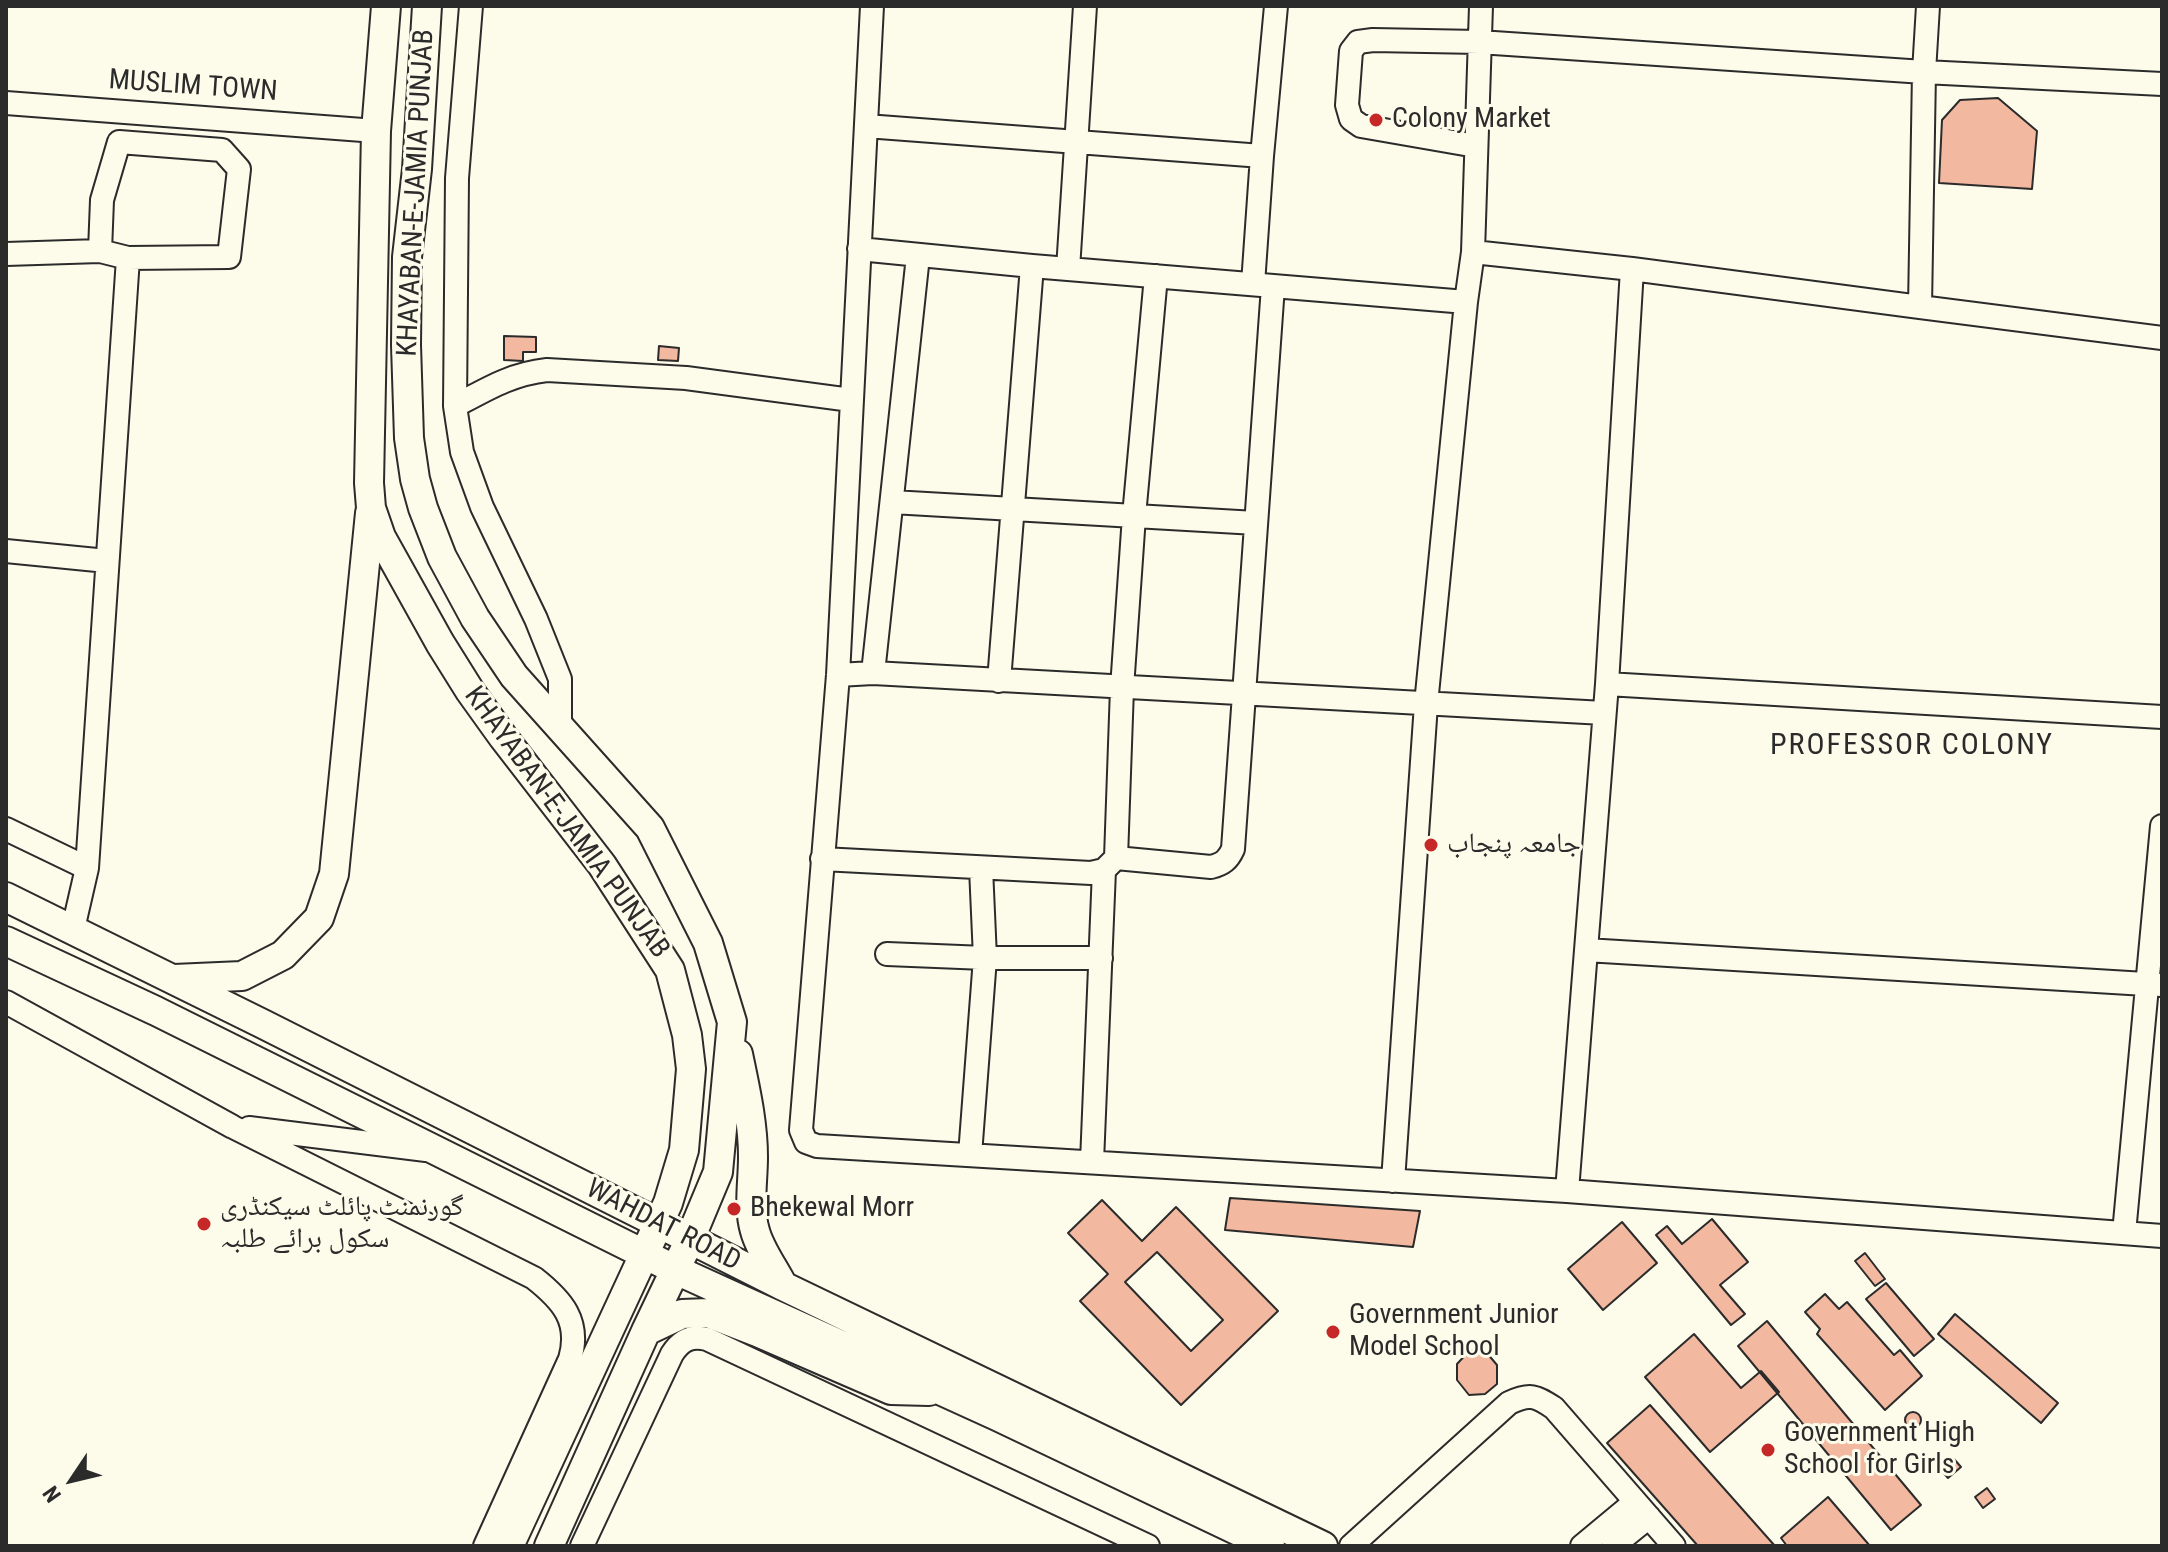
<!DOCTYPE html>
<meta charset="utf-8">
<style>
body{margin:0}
#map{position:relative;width:2168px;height:1552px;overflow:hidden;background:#fdfbea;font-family:"Roboto Condensed",sans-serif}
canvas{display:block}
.frame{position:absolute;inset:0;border:8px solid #2b2b2b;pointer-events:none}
.north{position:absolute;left:32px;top:1440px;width:80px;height:80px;-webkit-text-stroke:6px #fdfbea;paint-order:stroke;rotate:235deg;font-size:22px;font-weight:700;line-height:32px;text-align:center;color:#2b2b2b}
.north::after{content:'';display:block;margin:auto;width:28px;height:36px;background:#2b2b2b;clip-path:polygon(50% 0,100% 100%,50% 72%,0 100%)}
</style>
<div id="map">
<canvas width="2168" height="1552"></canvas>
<div class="frame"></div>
<div class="north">N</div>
</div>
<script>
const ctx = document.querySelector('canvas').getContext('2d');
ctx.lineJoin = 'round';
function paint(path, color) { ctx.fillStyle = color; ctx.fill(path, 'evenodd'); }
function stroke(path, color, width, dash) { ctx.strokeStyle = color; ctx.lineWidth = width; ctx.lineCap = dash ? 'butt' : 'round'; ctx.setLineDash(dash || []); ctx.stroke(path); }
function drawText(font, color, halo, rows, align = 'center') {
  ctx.font = font + ' "Roboto Condensed","Noto Naskh Arabic",sans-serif'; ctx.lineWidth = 6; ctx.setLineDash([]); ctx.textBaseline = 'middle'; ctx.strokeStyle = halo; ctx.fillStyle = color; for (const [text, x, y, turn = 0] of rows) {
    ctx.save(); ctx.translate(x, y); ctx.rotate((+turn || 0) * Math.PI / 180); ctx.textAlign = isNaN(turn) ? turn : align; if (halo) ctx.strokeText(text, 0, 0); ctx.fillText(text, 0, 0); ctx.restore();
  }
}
const building = new Path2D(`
 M1998,98L2037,131L2032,189L1939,183L1942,120L1960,100Z
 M504,336L536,337V352H523V361L504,360Z
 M659,346L679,348L678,361L658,360Z
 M1230,1198L1420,1211L1413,1247L1225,1230Z
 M1102,1200L1142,1241L1176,1207L1278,1311L1181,1405L1080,1301L1108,1274L1068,1233ZM1157,1252L1223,1320L1191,1351L1125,1282Z
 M1712,1219L1748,1262L1720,1285L1745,1314L1731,1325L1656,1235L1667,1226L1682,1244Z
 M1622,1222L1657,1263L1603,1310L1568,1269Z
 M1865,1253L1885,1279L1875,1286L1855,1261Z
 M1886,1283L1934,1339L1914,1356L1866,1299Z
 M1825,1294L1839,1309L1847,1302L1894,1355L1900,1350L1922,1376L1885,1410L1817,1334L1820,1329L1805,1312Z
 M1955,1314L2058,1403L2041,1423L1938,1334Z
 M1767,1321L1921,1505L1891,1530L1738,1346Z
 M1694,1334L1741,1388L1761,1371L1779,1392L1710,1452L1645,1377Z
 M1470,1350L1486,1352L1497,1365V1384L1485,1394L1469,1395L1457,1380V1364Z
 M1650,1405L1775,1546H1698L1607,1443Z
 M1905 1420a8 8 0 1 1 16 0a8 8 0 1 1-16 0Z
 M1954,1459L1961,1467L1948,1478L1941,1470Z
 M1987,1488L1995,1499L1983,1508L1975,1497Z
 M1828,1497L1870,1546H1787L1781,1538Z`);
paint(building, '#f2b8a0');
stroke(building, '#2b2b2b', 2);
const minor = new Path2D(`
 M471,6L457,178L455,406L462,452L482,507L536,619L560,679V728
 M872,6L838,675L801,1130L806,1142L817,1146L1567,1191L2162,1236
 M6,103L376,131
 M866,126L1262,156
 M1476,146L1361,126L1351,119L1347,105L1351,51L1358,42L1373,40L1479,42L1924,72L2162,84
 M859,249L1032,266L1466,302
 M1473,252L1481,6
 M6,254L100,251L128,258L229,257L239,169L222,150L119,142L102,200L100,251
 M1068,269L1085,6
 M1253,284L1262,156L1276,6
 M1920,307L2162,338
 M455,406C487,389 511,374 547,370L686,378L851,400
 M892,502L1256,523
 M6,551L107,561
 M873,673L918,256
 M838,675L873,673L1604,713
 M999,681L1032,266
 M1607,684L2162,717
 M6,829L87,868
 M1116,858L1211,867C1223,864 1228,860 1233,849L1273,286
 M822,859L1091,873L1104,870L1116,858L1122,688L1134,516L1156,276
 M73,929L87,868L128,258
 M1586,950L2162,985
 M887,954L985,958H1101
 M6,1002L233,1127L534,1278C562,1300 581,1321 570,1359L485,1546
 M249,1128L426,1150
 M970,1155L985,958L981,868
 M1092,1162L1104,870
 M1393,1181L1426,704L1466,302L1473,252L1632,269L1920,307L1924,72L1928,6
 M1567,1191L1607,684L1632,269
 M2124,1233L2162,826
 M582,1546L672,1354C681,1340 691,1335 707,1339L1148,1546
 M1351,1546L1509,1403C1530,1393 1536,1396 1554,1408L1674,1546
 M1582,1546L1635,1502
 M1613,1546L1649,1517`);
const major = new Path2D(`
 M386,6L376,131L369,483L371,508L381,537L440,643L470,691L503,737L602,865L670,970L687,1035L691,1069L684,1150L668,1203L509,1546
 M427,6L417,169L407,257L406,345L409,438L415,479L423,508L442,557L475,618L514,676L650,828L708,943L732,1022L718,1172L690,1239L646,1331L549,1546
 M6,897L263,1024L783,1286L1323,1546
 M6,941L156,1011L676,1270L997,1416L1270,1546
 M174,979L242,976L283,955L319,918L334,874L370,513
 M738,1054C745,1088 753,1122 753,1157C753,1182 748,1208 755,1231C760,1250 774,1268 783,1286
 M646,1331L682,1314L708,1313L757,1332L891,1390L929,1391`);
stroke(minor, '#2b2b2b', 26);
stroke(major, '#2b2b2b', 32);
stroke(minor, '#fdfbea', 22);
stroke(major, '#fdfbea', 28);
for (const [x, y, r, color] of [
 [1376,120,8,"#c62828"],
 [1431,845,8,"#c62828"],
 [734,1209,8,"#c62828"],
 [204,1224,8,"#c62828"],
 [1333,1332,8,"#c62828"],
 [1768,1450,8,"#c62828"]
]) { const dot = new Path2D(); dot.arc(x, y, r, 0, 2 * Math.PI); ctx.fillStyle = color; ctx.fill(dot); stroke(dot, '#fdfbea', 3); }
drawText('28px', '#2b2b2b', '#fdfbea', [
 ["MUSLIM TOWN",193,87,4],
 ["KHAYABAN-E-JAMIA PUNJAB",417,193,-87],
 ["KHAYABAN-E-JAMIA PUNJAB",566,823,54],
 ["WAHDAT ROAD",663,1226,27]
]);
drawText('28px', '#2b2b2b', '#fdfbea', [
 ["Colony Market",1392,120],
 ["جامعہ پنجاب",1447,845],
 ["گورنمنٹ پائلٹ سیکنڈری",220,1208],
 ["سکول برائے طلبہ",220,1240],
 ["Bhekewal Morr",750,1209],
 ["Government Junior",1349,1316],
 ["Model School",1349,1348],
 ["Government High",1784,1434],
 ["School for Girls",1784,1466]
], 'left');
ctx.letterSpacing = '2px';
drawText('30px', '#2b2b2b', '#fdfbea', [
 ["PROFESSOR COLONY",1912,746]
]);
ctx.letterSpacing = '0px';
</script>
